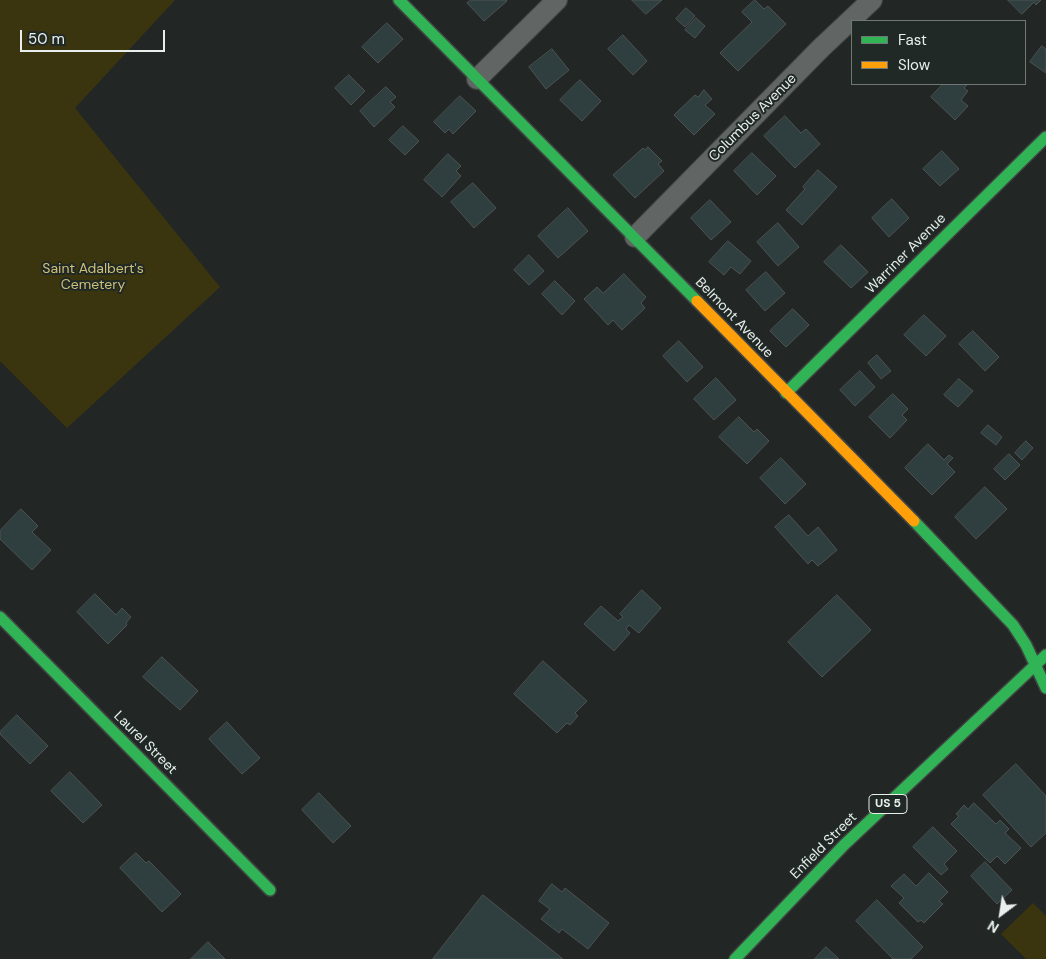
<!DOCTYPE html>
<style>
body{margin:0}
#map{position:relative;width:1046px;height:959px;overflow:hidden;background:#222725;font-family:"DM Sans",sans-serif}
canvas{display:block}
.legend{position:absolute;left:851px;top:20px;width:175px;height:65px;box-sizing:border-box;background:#202925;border:1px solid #707875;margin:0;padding:6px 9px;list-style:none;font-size:15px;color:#e9efec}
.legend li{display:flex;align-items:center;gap:10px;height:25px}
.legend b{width:25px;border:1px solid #707875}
.north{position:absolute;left:976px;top:889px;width:50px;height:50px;-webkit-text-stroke:4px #202925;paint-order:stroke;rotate:211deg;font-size:14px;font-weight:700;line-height:20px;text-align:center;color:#e9efec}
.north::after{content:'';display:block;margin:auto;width:18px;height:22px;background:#e9efec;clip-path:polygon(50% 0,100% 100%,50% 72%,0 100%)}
.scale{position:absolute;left:20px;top:30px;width:145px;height:22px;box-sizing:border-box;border:2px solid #e9efec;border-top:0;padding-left:6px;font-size:15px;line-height:18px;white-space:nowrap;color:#e9efec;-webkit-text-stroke:4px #202925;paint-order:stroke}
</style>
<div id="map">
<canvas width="1046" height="959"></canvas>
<ul class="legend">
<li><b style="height:6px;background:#30b455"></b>Fast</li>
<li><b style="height:6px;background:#ff9f0a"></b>Slow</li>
</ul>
<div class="north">N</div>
<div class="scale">50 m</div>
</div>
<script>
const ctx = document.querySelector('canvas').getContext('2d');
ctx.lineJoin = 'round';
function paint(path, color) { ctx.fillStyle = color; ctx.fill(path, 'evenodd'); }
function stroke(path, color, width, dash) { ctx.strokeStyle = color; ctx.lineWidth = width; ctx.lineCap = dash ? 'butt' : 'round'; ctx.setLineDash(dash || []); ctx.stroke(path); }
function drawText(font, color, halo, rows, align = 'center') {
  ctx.font = font + ' "DM Sans",sans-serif'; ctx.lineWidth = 4; ctx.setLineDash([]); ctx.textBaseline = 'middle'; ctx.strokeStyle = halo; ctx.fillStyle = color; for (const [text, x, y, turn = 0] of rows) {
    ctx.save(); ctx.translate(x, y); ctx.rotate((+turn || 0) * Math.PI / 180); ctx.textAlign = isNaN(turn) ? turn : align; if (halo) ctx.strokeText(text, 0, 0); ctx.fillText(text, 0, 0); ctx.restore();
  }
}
paint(new Path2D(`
 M0,0H175L75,108L220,287L67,428L0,361Z
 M1033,903L1046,916V959H1026L1001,934Z`), '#3b350f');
const building = new Path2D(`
 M471,0H506L507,1L484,21L467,3Z
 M632,0H662L646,14Z
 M755,0L764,9L768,6L786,24L738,71L720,53L752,22L742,12Z
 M1008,0H1041L1036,5L1034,2L1022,14Z
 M686,8L695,16L685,27L676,19Z
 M696,18L705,26L695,38L685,30Z
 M387,23L403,39L378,63L362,47Z
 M623,35L647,61L633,75L608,49Z
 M1042,46L1046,49V73L1030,62Z
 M552,49L569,70L546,89L529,67Z
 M349,75L365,91L351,105L335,88Z
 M580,80L601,101L582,121L560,100Z
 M943,84H968L964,88L968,91L961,100L968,106L955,120L931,97Z
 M386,87L396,97L390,102L395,107L374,127L360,111Z
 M704,90L712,99L705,105L715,114L694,135L674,115L695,95L698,97Z
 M460,96L476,111L453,134L449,129L445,133L434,122Z
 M785,116L801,133L806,129L820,144L795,168L764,136Z
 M403,126L419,141L405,155L389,140Z
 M648,147L662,161L658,164L664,171L635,198L613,175L643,148L645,150Z
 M942,151L959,169L940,186L923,169Z
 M752,153L776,176L757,195L734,171Z
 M448,154L461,166L456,171L461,176L442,197L424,180Z
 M818,170L837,187L802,225L786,210L805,189L803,187Z
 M473,183L496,208L474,228L451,202Z
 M892,199L909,218L889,237L872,218Z
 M710,200L731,222L711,240L691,218Z
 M568,208L588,231L558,258L538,236Z
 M778,223L799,247L778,266L757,242Z
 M728,241L751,261L740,274L731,267L724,275L709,262Z
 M841,245L868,272L851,288L824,262Z
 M529,255L544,271L529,285L514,270Z
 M766,272L785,293L765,311L746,290Z
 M624,274L646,297L641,303L645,308L622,330L613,320L608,325L584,299L597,287L603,293Z
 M555,281L575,301L562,315L542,294Z
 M793,309L809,325L786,347L770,331Z
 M924,315L946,336L926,356L904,335Z
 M973,331L999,357L985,371L959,344Z
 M679,341L703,367L687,382L663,356Z
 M877,355L891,371L881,379L868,363Z
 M860,371L875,387L855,406L840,390Z
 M716,378L736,400L714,420L694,399Z
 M959,379L973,391L958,407L944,395Z
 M893,394L908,409L902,415L907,420L890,438L869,417Z
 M739,417L754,432L757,429L769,441L747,464L719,437Z
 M988,425L1002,437L996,445L981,433Z
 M1026,441L1033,448L1022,460L1015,453Z
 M928,444L944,460L949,455L953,458L947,464L955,472L932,495L905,468Z
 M1009,454L1020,465L1005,480L994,469Z
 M781,458L806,484L785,504L760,478Z
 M985,487L1007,509L976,539L955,517Z
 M21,509L38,526L32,532L51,550L32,570L0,539V531Z
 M789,515L808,536L818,527L837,550L818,566L812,560L808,564L775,527Z
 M642,590L661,608L639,633L629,625L626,629L630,633L614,651L584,624L601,606L618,621L623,617L620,614Z
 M95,594L116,615L122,608L131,617L126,623L127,625L108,644L77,612Z
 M837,595L871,630L822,677L788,642Z
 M162,657L198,691L180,710L143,677Z
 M543,661L587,701L575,713L578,716L570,725L567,723L557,733L514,694Z
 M17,715L48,746L30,764L0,734V732Z
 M227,722L260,758L242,774L209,739Z
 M1016,764L1046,796V833L1031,847L983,795Z
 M70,772L102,805L83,823L51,791Z
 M319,793L351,826L333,843L302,810Z
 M974,803L996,824L1000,820L1009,829L1005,833L1021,848L1005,864L997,856L990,863L951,824L959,816L956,814L964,805L968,809Z
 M933,827L957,851L944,864L948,869L941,875L913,847Z
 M136,853L146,863L149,861L181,894L162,912L120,868Z
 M985,862L1012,890L997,904L971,876Z
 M929,873L948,892L939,901L943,904L924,923L921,920L918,922L899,903L904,898L891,886L904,874L916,886Z
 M552,884L562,892L565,888L609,923L588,949L562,929L559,933L541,919L550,909L539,901Z
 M483,895L563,959H433Z
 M877,900L923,947L911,959H893L856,921Z
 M208,942L225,959H191Z
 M826,947L839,959H815Z`);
paint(building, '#2f3e3e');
stroke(building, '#4e5252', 1);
const street = new Path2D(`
 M477,79L557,0
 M635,237L821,48L872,0`);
const fast = new Path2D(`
 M399,0L697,301
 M786,393L1046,137
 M914,521L1013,625L1026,645L1046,688
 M0,617L270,890
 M735,959L844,845L1046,655`);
const slow = new Path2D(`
 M697,301L914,521`);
stroke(street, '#404442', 22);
stroke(fast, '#404442', 14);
stroke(slow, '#404442', 14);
stroke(street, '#616563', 20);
stroke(fast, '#30b455', 11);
stroke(slow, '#ff9f0a', 11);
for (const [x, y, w] of [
 [888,804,38]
]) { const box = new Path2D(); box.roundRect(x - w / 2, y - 9.5, w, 19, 4); ctx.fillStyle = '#202925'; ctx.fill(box); stroke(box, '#e9efec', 1); }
drawText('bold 12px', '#e9efec', null, [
 ["US 5",888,804]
]);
drawText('14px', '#e9efec', '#202925', [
 ["Columbus Avenue",753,118,-45],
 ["Warriner Avenue",906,254,-45],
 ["Belmont Avenue",734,318,46],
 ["Laurel Street",145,743,45],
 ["Enfield Street",824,846,-45]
]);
drawText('14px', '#cfbf77', '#202925', [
 ["Saint Adalbert's",93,269],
 ["Cemetery",93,285]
]);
</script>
